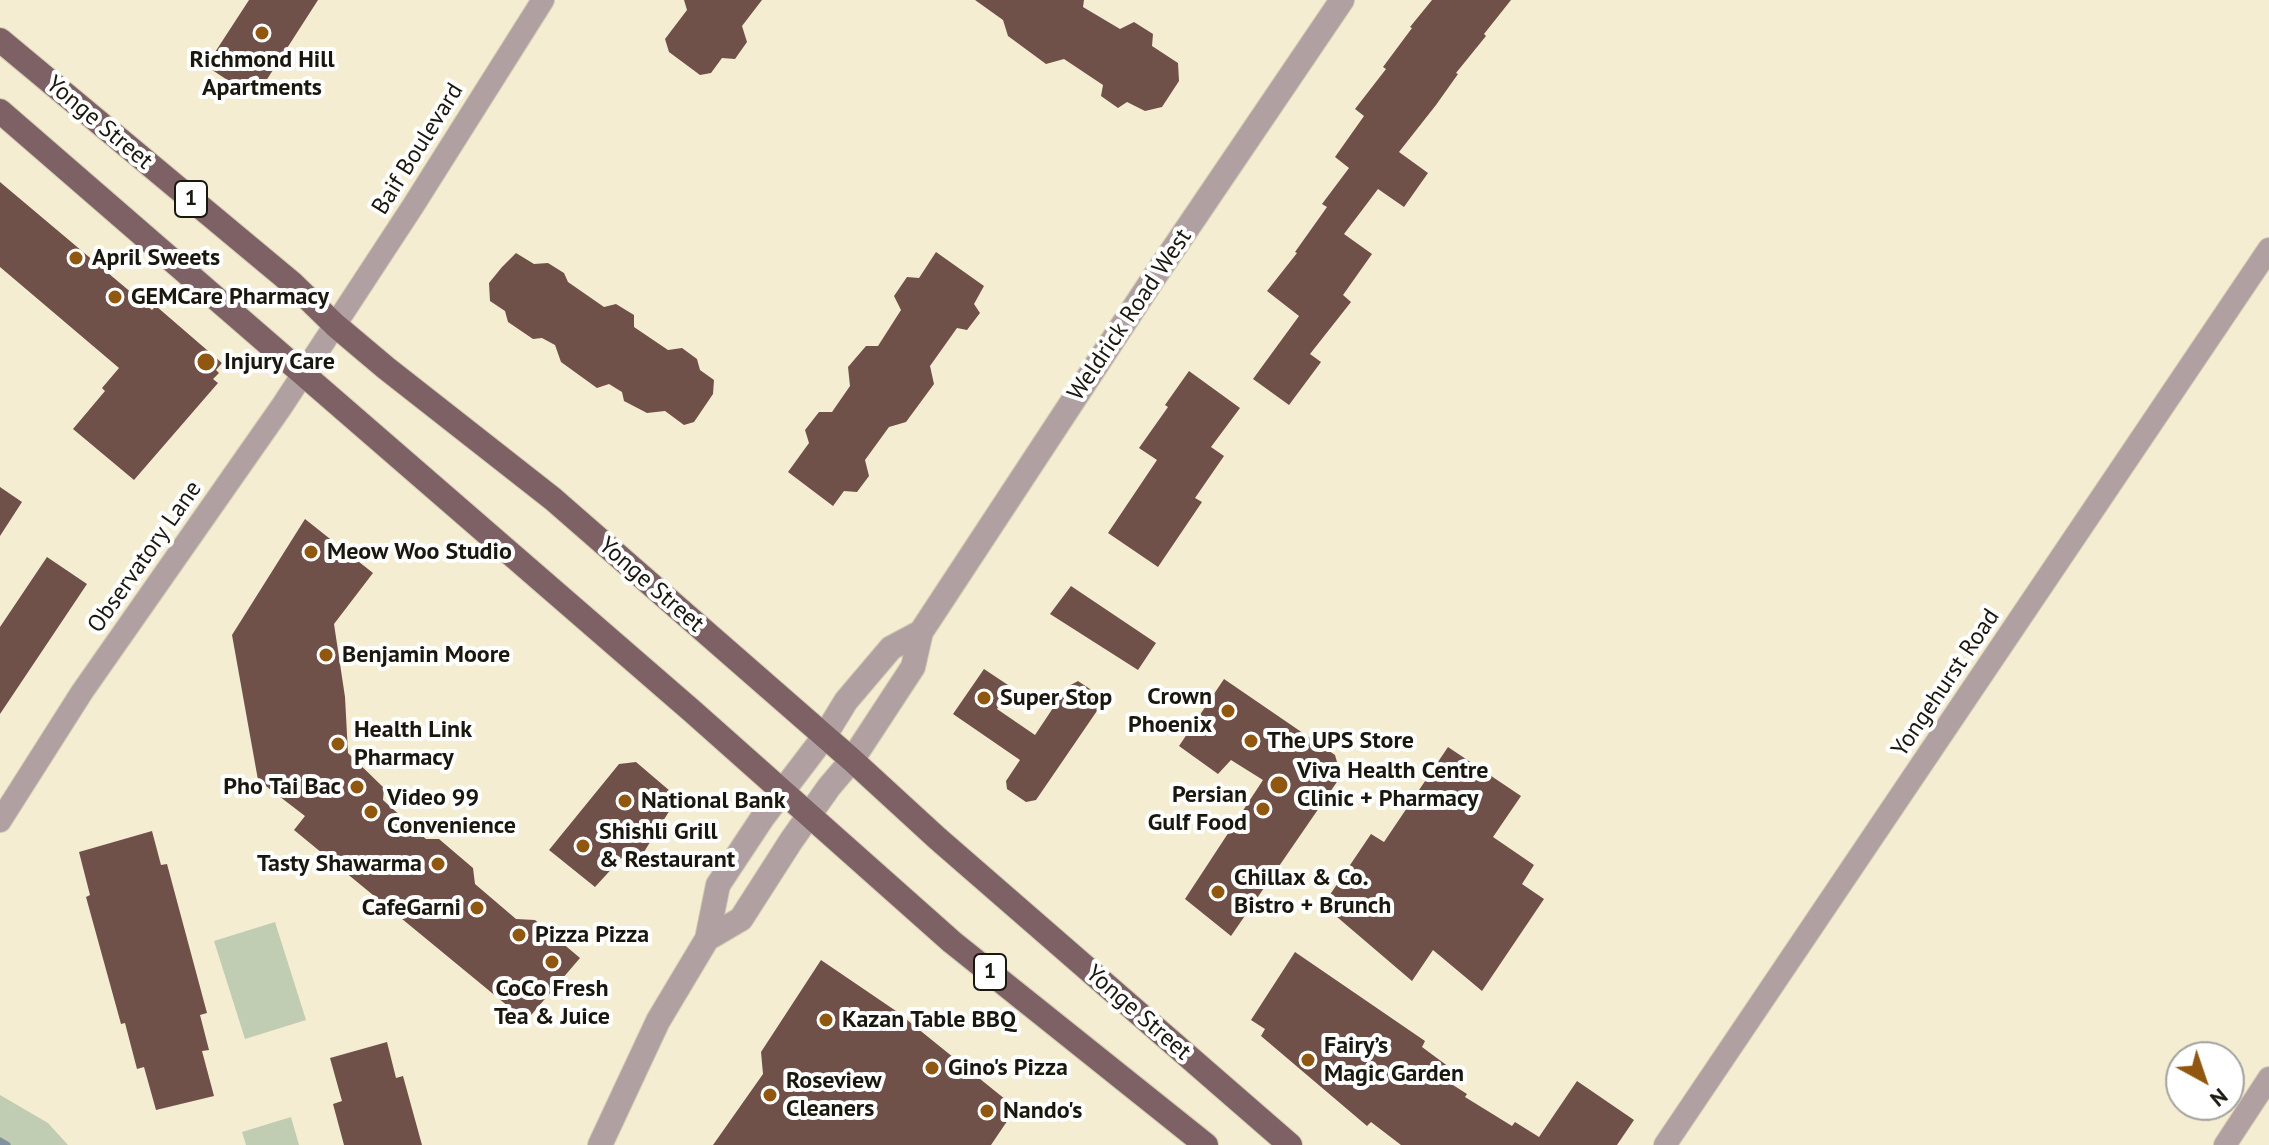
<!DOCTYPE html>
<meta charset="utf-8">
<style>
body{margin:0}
#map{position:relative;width:2269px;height:1145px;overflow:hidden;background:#f4edd2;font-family:"PT Sans",sans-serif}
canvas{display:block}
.north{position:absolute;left:2165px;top:1041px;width:80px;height:80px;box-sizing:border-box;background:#fff;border:2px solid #a3a29f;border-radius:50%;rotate:140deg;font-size:22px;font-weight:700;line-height:32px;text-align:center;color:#1a170e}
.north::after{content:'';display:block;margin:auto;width:28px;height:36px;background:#905711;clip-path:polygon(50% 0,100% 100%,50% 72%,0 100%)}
</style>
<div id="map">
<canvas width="2269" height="1145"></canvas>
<div class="north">N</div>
</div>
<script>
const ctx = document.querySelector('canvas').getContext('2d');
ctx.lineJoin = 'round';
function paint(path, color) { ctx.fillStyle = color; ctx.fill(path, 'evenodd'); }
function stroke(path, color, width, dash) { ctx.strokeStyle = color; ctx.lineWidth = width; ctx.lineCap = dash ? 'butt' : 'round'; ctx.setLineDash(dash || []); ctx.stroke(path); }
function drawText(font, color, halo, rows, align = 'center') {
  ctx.font = font + ' "PT Sans",sans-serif'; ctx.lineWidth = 8; ctx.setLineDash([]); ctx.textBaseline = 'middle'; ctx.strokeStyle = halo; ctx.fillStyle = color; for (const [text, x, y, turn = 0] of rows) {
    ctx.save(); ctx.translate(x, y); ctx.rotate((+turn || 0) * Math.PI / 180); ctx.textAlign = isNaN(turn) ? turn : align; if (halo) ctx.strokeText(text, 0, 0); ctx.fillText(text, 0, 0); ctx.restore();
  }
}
paint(new Path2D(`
 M275,922L306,1020L245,1039L214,941Z
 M0,1095L48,1123L68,1145H0Z
 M291,1117L299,1145H246L242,1132Z`), '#c1cdb2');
stroke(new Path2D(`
 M0,1141L7,1145`), '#8291a0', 7);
paint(new Path2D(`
 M249,0H318L255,98L206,66Z
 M684,0H762L742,26L747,42L735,59L722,58L711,73L700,75L669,52L665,39L687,10Z
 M975,0H1084L1083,7L1120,29L1134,22L1153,34L1152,46L1178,63L1179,81L1162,107L1145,111L1127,102L1118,108L1101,96L1103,85L1064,59L1046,64L1008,36L1003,20Z
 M1432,0H1511L1484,34L1486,36L1456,73L1458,74L1436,105L1399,152L1428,173L1404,207L1378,189L1344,234L1372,254L1343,295L1351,302L1310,354L1321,362L1289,405L1253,379L1299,316L1267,291L1297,253L1295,252L1327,207L1322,204L1349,168L1335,157L1364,116L1355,109L1386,69L1383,67L1412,28L1410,27Z
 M0,182L152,310L156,306L222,363L216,370L219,373L213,379L218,383L134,480L73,429L105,391L102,388L119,368L0,267Z
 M936,252L984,286L974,304L980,313L967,330L957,328L930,366L934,384L906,422L889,427L865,460L869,476L857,492L844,491L833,506L788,472L809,443L805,430L819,412H832L850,386L848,367L866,346H878L901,310L894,296L907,277L919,278Z
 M516,253L534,264L548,263L564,273L568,282L604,307L616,304L634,315V327L668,350L682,348L697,359L700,370L714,380L713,394L694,422L684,425L665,411L647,413L624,401L622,392L609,384L597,388L561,362L555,345L542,338L533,339L508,322L505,311L490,301L489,283L502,267Z
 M1189,371L1240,408L1211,447L1224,456L1195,498L1202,502L1158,567L1108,533L1157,460L1139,448L1168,407L1165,405Z
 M0,487L22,502L0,536Z
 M305,519L373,573L334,624L345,697L348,753L384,788L383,800L426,839H439L473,868L475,884L516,919L535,920L580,958L526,1021L294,830L305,816L258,780L232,635Z
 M47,557L87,584L0,714V627Z
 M1071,586L1156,643L1138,670L1050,614Z
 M984,669L1011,687L997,709L1035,735L1067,687L1078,681L1096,693L1101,705L1036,800L1026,802L1007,789L1006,781L1020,760L953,714Z
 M1224,679L1335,755L1341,776L1231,936L1185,899L1263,780L1231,760L1218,774L1179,746Z
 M1448,747L1521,796L1493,837L1534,865L1522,884L1544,899L1482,991L1433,950L1412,981L1323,905L1371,834L1384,842Z
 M636,762L670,791L673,805L639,860L629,850L595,887L549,850L619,764Z
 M152,831L161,865L167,864L207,1013L200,1015L209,1050L202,1051L214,1096L156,1110L144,1067L137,1069L125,1023L121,1024L86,897L90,895L79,852Z
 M1295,952L1425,1041L1422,1047L1449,1067L1442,1078L1467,1094L1465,1097L1512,1126L1515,1122L1539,1137L1577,1081L1634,1120L1617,1145H1401L1371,1122L1367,1126L1261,1036L1265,1029L1251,1020Z
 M821,960L896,1011L1016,1108L991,1145H713L763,1074L761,1052Z
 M387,1042L396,1078L403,1076L422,1145H344L333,1104L342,1101L330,1058Z`), '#6f514a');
const minor = new Path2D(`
 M0,821L82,692L282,406L413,206L543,0
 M1665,1145L2269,249
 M2225,1145L2269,1078`);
const tertiary = new Path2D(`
 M707,939L741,919L791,841L829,787L852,760L913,667L921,632L1153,279L1342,0
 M600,1145L658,1021L707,939L718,885L763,817L824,737L846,701L891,648L921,632`);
const primary = new Path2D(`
 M0,40L293,284L335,325L386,368L553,499L852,760L937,838L1290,1145
 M0,111L692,711L952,942L1206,1145`);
stroke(minor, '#d1cbb3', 24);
stroke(tertiary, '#d1cbb3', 26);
stroke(primary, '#d1cbb3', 26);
stroke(minor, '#b0a0a2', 22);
stroke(tertiary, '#b0a0a2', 24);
stroke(primary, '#7d6164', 24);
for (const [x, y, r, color] of [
 [262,33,8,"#905711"],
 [76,258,8,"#905711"],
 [115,297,8,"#905711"],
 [206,362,10,"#905711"],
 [311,552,8,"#905711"],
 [326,655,8,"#905711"],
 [984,698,8,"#905711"],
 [1228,711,8,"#905711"],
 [1251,741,8,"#905711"],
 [338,744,8,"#905711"],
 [1279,785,10,"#905711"],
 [357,787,8,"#905711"],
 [625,801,8,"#905711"],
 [1263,809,8,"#905711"],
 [371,812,8,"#905711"],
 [583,846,8,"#905711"],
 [438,864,8,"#905711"],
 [1218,892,8,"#905711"],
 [477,908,8,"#905711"],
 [519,935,8,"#905711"],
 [552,962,8,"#905711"],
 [826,1020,8,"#905711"],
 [1308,1060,8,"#905711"],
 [932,1068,8,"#905711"],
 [770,1095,8,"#905711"],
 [987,1111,8,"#905711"]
]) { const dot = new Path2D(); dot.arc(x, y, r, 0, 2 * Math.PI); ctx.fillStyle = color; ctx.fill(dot); stroke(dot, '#fff', 3); }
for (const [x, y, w] of [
 [191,199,32],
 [990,972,32]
]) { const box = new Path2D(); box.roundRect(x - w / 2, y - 18, w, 36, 6); ctx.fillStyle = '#fff'; ctx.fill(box); stroke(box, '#1a170e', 2); }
drawText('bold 22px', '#1a170e', null, [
 ["1",191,199],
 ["1",990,972]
]);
drawText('bold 24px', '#1a170e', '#fff', [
 ["Richmond Hill",262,60,"center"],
 ["Apartments",262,88,"center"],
 ["April Sweets",92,258],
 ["GEMCare Pharmacy",131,297],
 ["Injury Care",224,362],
 ["Meow Woo Studio",327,552],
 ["Benjamin Moore",342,655],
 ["Crown",1212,697,"right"],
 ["Phoenix",1212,725,"right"],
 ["Super Stop",1000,698],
 ["Health Link",354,730],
 ["Pharmacy",354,758],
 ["The UPS Store",1267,741],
 ["Viva Health Centre",1297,771],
 ["Clinic + Pharmacy",1297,799],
 ["Pho Tai Bac",341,787,"right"],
 ["Persian",1247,795,"right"],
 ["Gulf Food",1247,823,"right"],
 ["Video 99",387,798],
 ["Convenience",387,826],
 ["National Bank",641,801],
 ["Shishli Grill",599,832],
 ["& Restaurant",599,860],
 ["Tasty Shawarma",422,864,"right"],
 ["Chillax & Co.",1234,878],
 ["Bistro + Brunch",1234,906],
 ["CafeGarni",461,908,"right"],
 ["Pizza Pizza",535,935],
 ["CoCo Fresh",552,989,"center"],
 ["Tea & Juice",552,1017,"center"],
 ["Kazan Table BBQ",842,1020],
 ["Fairy’s",1324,1046],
 ["Magic Garden",1324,1074],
 ["Gino's Pizza",948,1068],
 ["Roseview",786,1081],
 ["Cleaners",786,1109],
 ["Nando's",1003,1111]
], 'left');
drawText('24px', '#1a170e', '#fff', [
 ["Yonge Street",99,123,40],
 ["Baif Boulevard",418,149,-58],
 ["Weldrick Road West",1130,315,-56],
 ["Observatory Lane",145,557,-55],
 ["Yonge Street",651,585,41],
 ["Yongehurst Road",1946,683,-56],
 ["Yonge Street",1138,1013,41]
]);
</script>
